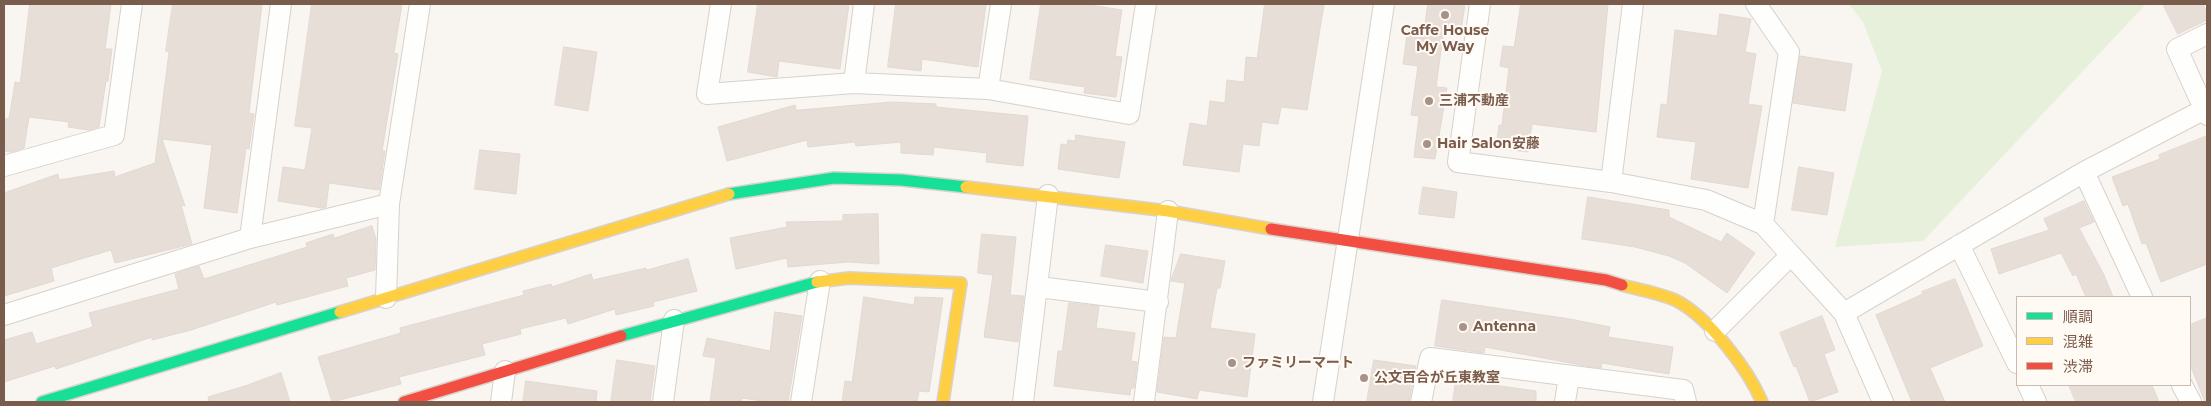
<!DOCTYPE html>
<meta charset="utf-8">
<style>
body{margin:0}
#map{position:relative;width:2211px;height:406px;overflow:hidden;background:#f9f5f0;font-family:Montserrat,"Noto Sans JP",sans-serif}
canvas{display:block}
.frame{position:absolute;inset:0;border:5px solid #7a5c4d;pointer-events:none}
.legend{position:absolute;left:2016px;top:296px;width:175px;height:90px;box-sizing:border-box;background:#fffaf3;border:1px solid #cabbb1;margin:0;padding:6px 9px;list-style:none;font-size:15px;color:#7a5c4d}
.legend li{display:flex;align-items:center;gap:10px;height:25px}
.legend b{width:25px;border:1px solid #cabbb1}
</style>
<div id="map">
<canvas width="2211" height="406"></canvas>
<div class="frame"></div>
<ul class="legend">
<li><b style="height:6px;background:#16e098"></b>順調</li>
<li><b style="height:6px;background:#ffcf43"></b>混雑</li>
<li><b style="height:6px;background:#f24e42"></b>渋滞</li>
</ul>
</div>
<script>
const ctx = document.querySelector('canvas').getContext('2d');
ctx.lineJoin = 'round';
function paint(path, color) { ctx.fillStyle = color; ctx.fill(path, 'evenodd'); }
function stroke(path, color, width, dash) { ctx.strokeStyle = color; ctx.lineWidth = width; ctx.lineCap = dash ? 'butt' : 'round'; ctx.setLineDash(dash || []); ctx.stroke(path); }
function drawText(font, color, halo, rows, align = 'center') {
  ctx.font = font + ' Montserrat,"Noto Sans JP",sans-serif'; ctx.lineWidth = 4; ctx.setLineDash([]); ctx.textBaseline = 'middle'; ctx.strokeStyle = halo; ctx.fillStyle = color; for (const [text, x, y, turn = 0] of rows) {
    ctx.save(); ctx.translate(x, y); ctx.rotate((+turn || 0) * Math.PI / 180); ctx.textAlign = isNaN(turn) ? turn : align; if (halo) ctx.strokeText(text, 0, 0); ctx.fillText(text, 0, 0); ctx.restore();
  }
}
paint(new Path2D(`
 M1849,4H2146L1923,241L1835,247L1882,71L1863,22Z`), '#e7f0db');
const building = new Path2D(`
 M30,4H111L105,49H112L108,81H106L99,127L89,130L68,127L69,122L29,117L24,148L11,152L4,151V119H9L15,82L20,83Z
 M173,4H262L249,113L254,114L249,149L246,148L237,213L204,208L212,145L162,139L185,206L181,205L192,244L115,263L111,250L51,268L54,281L4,296V193L58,174L59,180L114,171L115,177L155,163L169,52L166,51Z
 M312,4H402L394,53L398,54L382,151H385L379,190L329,183L326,207L322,208L278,201L283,167L305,170L312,128L295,126Z
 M758,4H849L840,69L779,61L777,77L748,72Z
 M896,4H986L978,67L922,59L921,71L888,67Z
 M1041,4H1084L1122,10L1115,56L1122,57L1116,97L1084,93L1085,87L1030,79Z
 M1265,4H1324L1307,110L1281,107L1278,124L1262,122L1259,146L1243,144L1239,172L1183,165L1190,123L1207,126L1210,101L1225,103L1227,80L1244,82L1246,57L1257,58Z
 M1428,4H1465L1461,31L1444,29L1436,87L1447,88L1435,159L1414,157L1419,116L1411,115L1418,66L1403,64L1407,35L1423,38Z
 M1521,4H1608L1596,132L1532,124L1528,152L1496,148L1499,125H1502L1509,68L1500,66L1503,46L1514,47Z
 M2163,4H2203L2207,12V20L2178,34Z
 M1720,14L1751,19L1745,52L1756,54L1748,104L1762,106L1748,188L1691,179L1696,142L1657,137L1661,104L1667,105L1675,30L1717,36Z
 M564,47L597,52L588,111L555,105Z
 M1800,56L1852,64L1845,111L1793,103Z
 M892,102L936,104V107L1028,116L1023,166L986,162L987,153L934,147L933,155L901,153V142L856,146L855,142L808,147L807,140L727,161L718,127L795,105L796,110Z
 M1076,135L1125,142L1119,178L1058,169L1061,144L1067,145L1068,140L1075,141Z
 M2207,136V264L2161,282L2146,243L2142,244L2128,204L2123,206L2112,177L2160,159L2159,155Z
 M480,150L520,154L516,194L475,189Z
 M1799,167L1834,173L1827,215L1792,210Z
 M1423,187L1457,192L1454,218L1419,214Z
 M1588,197L1669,210V217L1721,242L1727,233L1755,253L1727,293L1685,263L1669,256L1635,247L1582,239Z
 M2084,201L2094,222L2079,228L2104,275L2113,297H2086L2076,274L2073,276L2061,253L1999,274L1991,249L2049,230L2044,219Z
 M878,214L879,264L848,262L788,267L787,258L736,269L730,238L787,227L786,222L843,221V215Z
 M372,226L376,239L375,270L346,278L348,286L277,305L276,302L191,330L152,340V337L56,369L55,366L4,382V340L32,332L36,344L93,327L89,313L179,289L175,274L199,266L204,279L307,247L306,243L333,234L334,238Z
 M982,234L1016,237L1010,295L1024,296L1018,342L984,337L993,275L978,273Z
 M1106,245L1148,251L1143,283L1101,276Z
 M1181,254L1225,261L1220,288H1217L1210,328L1255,334L1247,397L1199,390L1197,399L1157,392L1164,337L1176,338L1185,283L1171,281Z
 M688,259L697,291L653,302L654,306L616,315L615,309L568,324L566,318L520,329L521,334L482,344L485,355L399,377L401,384L332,402L318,357L401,333L400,328L524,295L523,291L551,284L552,287L591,274L593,280L646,268V270Z
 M1955,279L1983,346L1930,368L1945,402H1912L1876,315L1923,294L1922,292Z
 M864,297L914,305L915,297L943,298L929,392L919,391L917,402H842L845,381L852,382Z
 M1442,300L1570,319L1610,327L1608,337L1673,347L1669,374L1602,363L1601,368L1586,366L1485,347L1484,353L1435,346Z
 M1069,303L1099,306L1096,328L1135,333L1131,361L1137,362L1134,388H1131L1130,395L1054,386L1058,351H1062Z
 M775,312L802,316L788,402H769L742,398L741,402H710L716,358L703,356L707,338L770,351Z
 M1822,316L1835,350L1824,354L1838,392L1810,402L1796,366L1794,367L1780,333Z
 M2207,318V402H2205L2190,364V325Z
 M617,360L655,366L650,402H611Z
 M1374,360L1416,366L1409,402H1367Z
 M281,373L290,402H209L208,397L245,386Z
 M1457,373L1480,376L1479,383L1536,391V402H1453Z
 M526,381L597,391L596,402H523Z
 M2069,385H2152L2159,402H2076Z`);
paint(building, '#e6ded7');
stroke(building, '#e2d8d2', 1);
const street = new Path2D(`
 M721,4L707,94L854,83L988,89L1129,114L1146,4
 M1480,4L1458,162L1611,182L1706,200L1763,224L1791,255L1715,331
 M1756,4L1789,52L1763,224
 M2207,34L2177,49L2207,115
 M854,83L864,4
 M988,89L1001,4
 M4,166L114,135L132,4
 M2084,172L2142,297
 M1611,182L1633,4
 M250,238L281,4
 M1959,245L2017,363
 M1791,255L1844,313L1883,402
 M1039,287L1158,302
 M386,298L389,204L420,4
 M1844,313L2084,172L2205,109
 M4,315L250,238L389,204
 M2028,385L2036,402
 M2182,385L2191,402
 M501,402L505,371
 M663,402L674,320
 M801,402L820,281
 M1023,402L1048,195
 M1144,402L1168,211
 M1323,402L1384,4
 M1421,402L1430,358L1683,390L1686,402
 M1565,402L1569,376`);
const fast = new Path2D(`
 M729,194L834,178L901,180L966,187
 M621,336L817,282
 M42,402L340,312`);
const slow = new Path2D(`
 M966,187L1168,211L1271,229
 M817,282L849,278L961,283L943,402
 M1622,285C1639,290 1661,293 1677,301C1709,318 1748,369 1762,402
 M340,312L729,194`);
const jam = new Path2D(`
 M1271,229L1606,280L1622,285
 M404,402L621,336`);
stroke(street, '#d7d1cb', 22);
stroke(fast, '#d9d2cb', 14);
stroke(slow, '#d9d2cb', 14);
stroke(jam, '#d9d2cb', 14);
stroke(street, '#fefefd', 20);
stroke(fast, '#16e098', 11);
stroke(slow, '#ffcf43', 11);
stroke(jam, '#f24e42', 11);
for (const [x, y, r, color] of [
 [1445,15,5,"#a69286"],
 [1429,101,5,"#a69286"],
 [1427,144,5,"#a69286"],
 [1463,327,5,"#a69286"],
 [1232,363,5,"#a69286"],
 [1364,378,5,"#a69286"]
]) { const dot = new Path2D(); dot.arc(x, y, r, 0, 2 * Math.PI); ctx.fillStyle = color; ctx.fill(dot); stroke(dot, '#fffaf3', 2); }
drawText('bold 14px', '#7a5c4d', '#fffaf3', [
 ["Caffe House",1445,31,"center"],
 ["My Way",1445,47,"center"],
 ["三浦不動産",1439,101],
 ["Hair Salon安藤",1437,144],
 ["Antenna",1473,327],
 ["ファミリーマート",1242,363],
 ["公文百合が丘東教室",1374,378]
], 'left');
</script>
